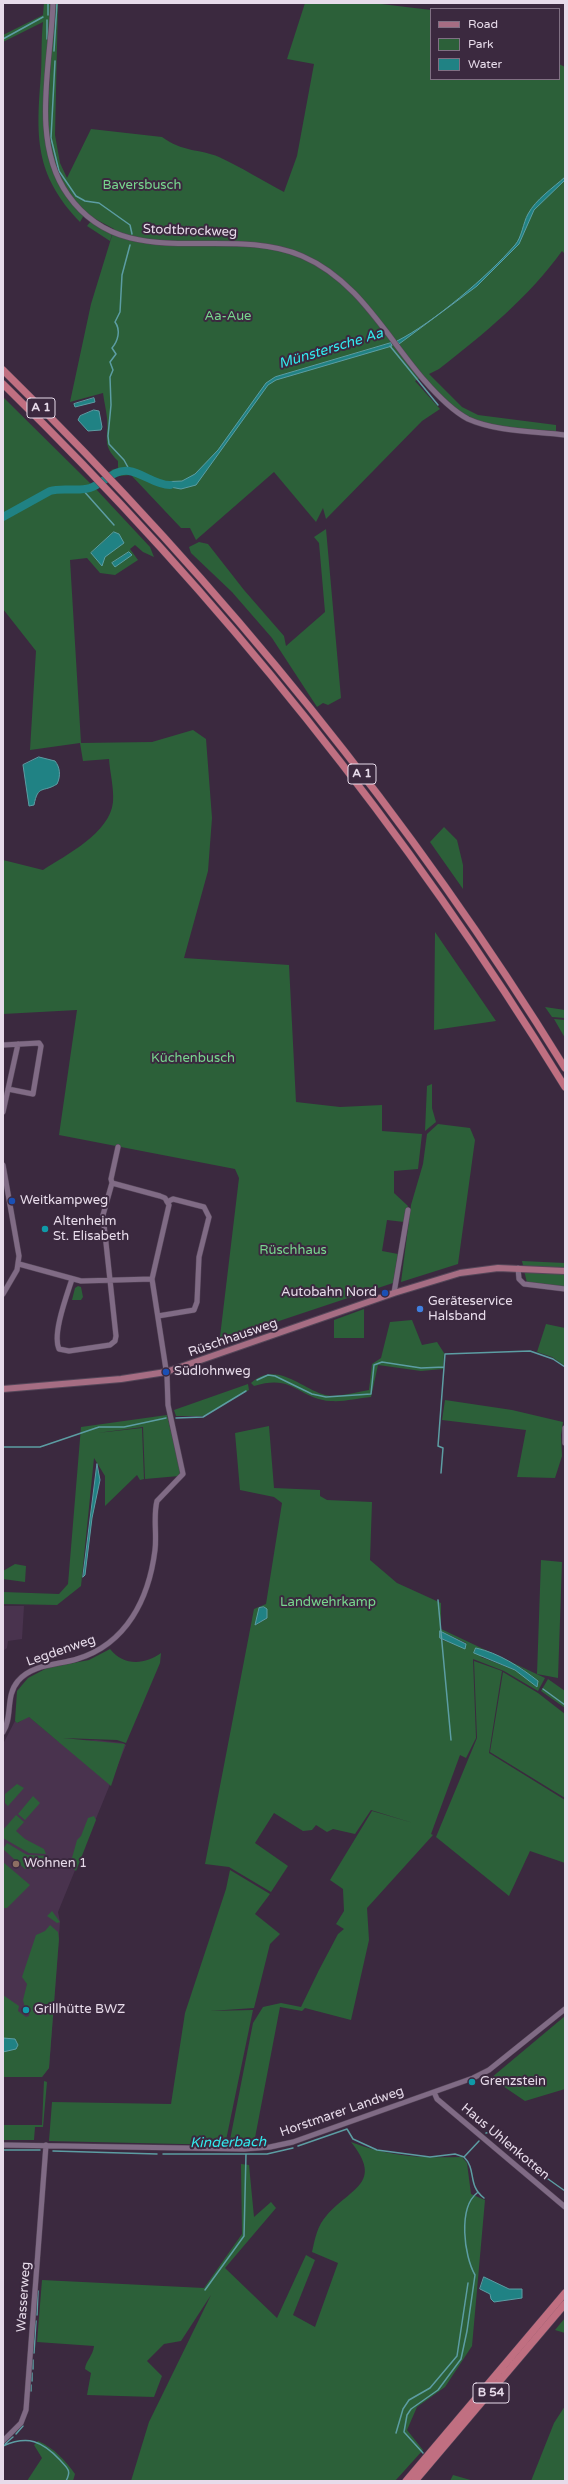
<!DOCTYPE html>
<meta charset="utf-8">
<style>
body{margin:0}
#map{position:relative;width:568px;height:2484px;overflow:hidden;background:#3b293f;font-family:"Varela Round",sans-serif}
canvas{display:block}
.frame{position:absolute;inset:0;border:4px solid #e7dbea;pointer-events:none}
.legend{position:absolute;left:430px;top:8px;width:130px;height:72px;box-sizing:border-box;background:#3b293f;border:1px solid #807083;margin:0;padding:5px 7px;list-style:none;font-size:12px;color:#e7dbea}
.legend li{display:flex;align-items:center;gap:8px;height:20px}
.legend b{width:20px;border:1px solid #807083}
</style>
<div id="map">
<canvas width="568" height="2484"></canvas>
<div class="frame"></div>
<ul class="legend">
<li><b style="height:5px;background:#a66d83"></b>Road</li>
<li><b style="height:11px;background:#2c6039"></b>Park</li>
<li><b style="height:11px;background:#208284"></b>Water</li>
</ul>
</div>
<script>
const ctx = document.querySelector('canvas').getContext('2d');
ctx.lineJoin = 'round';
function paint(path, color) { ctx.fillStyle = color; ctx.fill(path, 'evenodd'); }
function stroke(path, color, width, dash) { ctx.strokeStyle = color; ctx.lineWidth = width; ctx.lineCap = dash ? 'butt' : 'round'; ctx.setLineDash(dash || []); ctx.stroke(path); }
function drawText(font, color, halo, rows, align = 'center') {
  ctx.font = font + ' "Varela Round",sans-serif'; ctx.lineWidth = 4; ctx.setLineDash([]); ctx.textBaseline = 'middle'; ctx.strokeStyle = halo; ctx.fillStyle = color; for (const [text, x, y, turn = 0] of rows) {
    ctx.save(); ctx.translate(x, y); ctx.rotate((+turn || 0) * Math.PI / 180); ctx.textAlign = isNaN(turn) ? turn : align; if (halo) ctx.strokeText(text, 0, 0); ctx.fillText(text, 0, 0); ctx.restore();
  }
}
paint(new Path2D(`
 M3,1606H24L22,1639L8,1641L7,1648L3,1651Z
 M28,1716L59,1742L96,1740L123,1743L126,1745L58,1912L60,1922L49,2068L42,2077H3V1744L15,1721L18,1723Z`), '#49334e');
paint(new Path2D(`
 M44,3H51C50,30 48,56 46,83C43,137 42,174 84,215L80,222C34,174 36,136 41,74C42,57 41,40 43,22L3,42V35L43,15Z
 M54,3H58L55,135L60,163L67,178L91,129L162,137C182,152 200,149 219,157C241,167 263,181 284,192L297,156L314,64L287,59L305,3H373L431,10V79H559V64L565,67V254L562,251C529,297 484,334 439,369L429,374L462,407L478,415L556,425V431C528,429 493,429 467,416C450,407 437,391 424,376L415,381L440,409L422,421L326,519L323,508L316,522L274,472L196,540L190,528H181L131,475L118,476L115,474L95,488L150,547L154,557L143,552L135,545L130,549L138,560L115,575L100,573L87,558L70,560L81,743L152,742L193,730L206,739L212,818L208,871L184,958L289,965L296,1102L340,1107L382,1105V1131L422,1134L418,1169L394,1171V1193L408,1206L404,1222L387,1220L382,1251L398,1254L393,1283L249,1331L219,1345L239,1178L235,1169L59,1135L77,1010L3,1014V860L43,870C66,855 110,833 113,802C114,788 110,773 109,759L83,761L80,743L30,750L36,651L3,609V397L92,485L113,472L111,470L118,468V461C101,444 109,438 107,418C106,409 104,401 103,393L70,402L91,304L114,229L88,215L69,194L54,166L47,128Z
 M91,221L112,234L110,241L87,226Z
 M326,529L341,698L328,705L323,703L317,707L272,638L232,592L191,553L189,547L199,542L208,544L244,590L284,636L286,646L325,612L319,543L314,537Z
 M444,827L457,840L463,865V889L430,842Z
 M435,932L496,1021L434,1030Z
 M545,1007L565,1010V1018L552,1017Z
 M554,1019L565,1020V1038Z
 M432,1084V1108L436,1122L425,1131L427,1086Z
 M438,1124L470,1128L475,1140L458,1264L401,1282L411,1205L423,1164L427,1134Z
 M522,1261L565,1263V1287L527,1283Z
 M78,1286L81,1287L83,1297L81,1300H72L75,1288Z
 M364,1309V1338H334V1320Z
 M412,1320L422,1345L437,1342L444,1353L443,1369L421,1371L378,1365L371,1397C358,1398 344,1402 331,1401C298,1399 294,1373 254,1386L251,1383C275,1361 299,1386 322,1394C334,1399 356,1392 369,1390L372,1364L381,1358L390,1322Z
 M546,1324L565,1328V1366L552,1357L537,1352Z
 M248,1384L249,1390L203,1416H176L174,1410Z
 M445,1400L512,1410L563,1422L561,1435L562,1456L555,1478L517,1477L526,1430L442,1420Z
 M167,1415L181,1473L179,1476L145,1479L143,1427L97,1433L94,1457L97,1433L142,1428L144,1479L140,1480L137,1475L105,1506V1476L94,1458L81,1586L57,1605L3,1604V1592L59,1594L68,1584L81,1427Z
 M269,1426L274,1488L320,1490V1496L327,1500L372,1502L370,1560L397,1583L441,1603V1629L545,1678L538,1691L504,1671L473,1659L476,1738L466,1758L460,1755L431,1834L433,1835L367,1908L369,1940L351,2020L305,2008L302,2011L280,2007L254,2143L229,2145L253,2023L263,2007L281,2003L301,2007L319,1970L338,1934L344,1929L336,1924L344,1911L343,1889L330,1880L372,1811L413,1823L371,1810L355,1834L333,1829L327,1832L316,1825L312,1830L303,1831L274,1813L255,1843L288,1866L271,1892L229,1867L205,1864L254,1609L266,1604L282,1503L274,1497L240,1490L235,1433ZM264,1607L267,1618L256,1625L259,1608ZM440,1631L466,1643L465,1648L440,1639ZM482,1649L523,1669L537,1686L515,1670L481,1657Z
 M541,1560L562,1562L558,1678L537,1674Z
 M15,1564L26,1566L25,1582L3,1579V1571Z
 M110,1649C123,1666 145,1665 161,1653L160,1663L126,1743L117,1740L63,1738L125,1744L111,1786L29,1717L17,1723L15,1721L17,1691L28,1678L47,1668L89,1660Z
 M474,1661L502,1671L489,1753L565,1800V1863L530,1851L509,1896L436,1837L477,1738Z
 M503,1672L538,1693L565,1714V1798L490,1752Z
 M548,1679L565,1691V1708L541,1691Z
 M17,1784L24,1788L8,1806L5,1803V1794Z
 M33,1796L40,1803L25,1820L18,1814Z
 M16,1815L24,1822L16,1831L25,1839L44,1849L46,1854L29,1853L3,1838V1830Z
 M94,1816L96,1820L76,1871L70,1865L77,1840L81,1836L88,1818Z
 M7,1843L27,1855L49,1856L38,1868L25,1869L3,1849Z
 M3,1862L30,1885L7,1908H3Z
 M230,1870L270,1894L255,1914L280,1934L270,1944L254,2008L210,2011L253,2010L225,2145L49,2141L52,2102L171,2104L185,2013L226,1889Z
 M52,1911L60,1922L57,1923L47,1916Z
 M50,1925L58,1932L59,1939L49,2068L42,2077H3V1995L19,2006L18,2011L26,2017L29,2016L30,2008H25L23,2000L27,1984L22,1977L36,1935L45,1931Z
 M565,2016V2089L525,2101L491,2078Z
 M44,2081L47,2082L43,2127H35L34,2140H3V2125H42Z
 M351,2142C390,2157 420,2158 462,2157L467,2163L471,2194L485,2200L472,2346L445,2387L417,2407L407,2430L423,2450L395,2481H131L149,2422L211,2295L181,2341L164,2344L147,2361L162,2376L154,2397L87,2395L91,2373L85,2369C86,2360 93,2356 94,2346L37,2342L42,2280L204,2288L242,2234L241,2164L249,2165L254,2217L271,2202L276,2208L225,2268L277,2318L306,2255L315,2260L293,2315L315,2327L338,2263L312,2252C315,2239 317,2226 327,2215C351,2188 384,2183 351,2142Z
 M565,2318V2333L555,2330Z
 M565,2406V2481H531L554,2423Z
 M38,2441C54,2448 65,2460 75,2474L73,2481H27L42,2458L34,2445Z
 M453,2475L474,2481H450Z`), '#2c6039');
const water = new Path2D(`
 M565,177V180L534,210L519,244L477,286L399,344L397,341C433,323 488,276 515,245C522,237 523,223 528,214C536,199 553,188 565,177Z
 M391,343L392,346L276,380L268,385L196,485L181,489L159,485L160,482L182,481L195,474L218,450L266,383L275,377Z
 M94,398L95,402L75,407L74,404Z
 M94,410L99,411L102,427L101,430L88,431L78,420L80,416Z
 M114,532L119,534L124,543L105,557L102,566L91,553Z
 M129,552L132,555L115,567L112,563Z
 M39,757L55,761C60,767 61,776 57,784C43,793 38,784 34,805L29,806L23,765Z
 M97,1464L100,1480L92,1518L85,1575L83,1577Z
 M264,1607L267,1609V1618L255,1625L259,1608Z
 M440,1631L466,1644L465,1649L440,1638Z
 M476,1648C499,1653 520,1667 538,1681L537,1687L515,1670L474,1653Z
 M3,2038L15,2039L18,2045L16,2049L3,2052Z
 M484,2277L509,2289H522V2298L494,2302L491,2299L490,2294L480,2289Z`);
paint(water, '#208284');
stroke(water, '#5c9da3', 1);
stroke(new Path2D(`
 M48,15V3
 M3,39L43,17
 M47,39V20
 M54,51L57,3
 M55,61L51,138L59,171L76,196L85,201L99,203L130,225L132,234
 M390,346L438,405
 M130,471L124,460L109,444L108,436L111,405L110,377L113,370L110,362L116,354L112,348C118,341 121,330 115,322L120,312L122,275L130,245
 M82,489L114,525
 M257,1380L268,1375L275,1376L312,1394L326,1397L371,1394L374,1365L382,1362L421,1368L444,1367
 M176,1418L203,1417L246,1391
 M3,1447H40L99,1427H124L166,1418
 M441,1473L443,1448L438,1446L445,1354L530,1351L553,1359L565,1367
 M438,1600L451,1740
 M543,1689L565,1705
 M486,2133L491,2132L534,2169L565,2191
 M298,2146L347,2129L353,2139L377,2150L430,2157L455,2154L464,2157L479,2141
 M3,2150H40
 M53,2151L157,2154
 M163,2154H267L293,2148
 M464,2157C477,2170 467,2185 484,2198
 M205,2290L244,2236L246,2154
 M37,2315L38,2291
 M34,2353L36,2321
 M33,2369V2360
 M32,2381V2373
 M31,2391V2385
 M396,2433L403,2409L409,2400L430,2388L457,2356L468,2283
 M16,2434L23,2426
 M5,2444L13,2437
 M3,2446C28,2435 42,2441 60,2460C67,2468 72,2470 66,2481
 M423,2453L404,2432L407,2415L411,2409L438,2390L461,2359L467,2331L475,2275C464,2256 458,2208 477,2193`), '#5c9da3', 1.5);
stroke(new Path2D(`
 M3,517L50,491C63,487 77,492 90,488C104,484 112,469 129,471C143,473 155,485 170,485`), '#208284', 8);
const minor = new Path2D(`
 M53,3C51,64 30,142 68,195C125,276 224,223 302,256C358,280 386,336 424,380C437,395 451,410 468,419C497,432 534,431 565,435
 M3,1045L39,1043L41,1046L33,1094L8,1089
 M3,1112L18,1044
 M3,1165L19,1256L17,1270L3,1294
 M19,1264L81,1281L152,1279
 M518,1268L519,1279L524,1284L565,1289
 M72,1279C67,1295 52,1334 59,1349L69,1351L110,1345L115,1341L116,1336L103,1215L112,1183L111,1179L118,1147
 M394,1293L408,1210
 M158,1316L194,1310L197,1302L199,1257L209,1217L204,1207L173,1199L167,1202
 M565,1428V1443
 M3,1732C13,1717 5,1696 18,1681C32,1664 58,1665 77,1659C127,1644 149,1598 155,1550C157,1534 153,1516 157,1501L183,1474L168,1405L167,1376L152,1279L169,1205L165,1198L160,1196L112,1183
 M434,2092L437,2099L565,2207
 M3,2145L244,2149L270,2147L293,2142L473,2078L489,2070L565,2009
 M3,2441L21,2423L26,2410L46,2145`);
const major = new Path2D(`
 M3,1389L121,1379L166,1372L394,1293L460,1273L498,1268L565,1271`);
const highway = new Path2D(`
 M3,370C217,580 408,813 565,1068
 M3,384C218,594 408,831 565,1087
 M406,2481L565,2293
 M415,2481L565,2304`);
stroke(minor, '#554659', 6);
stroke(major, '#554659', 8);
stroke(highway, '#554659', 8);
stroke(minor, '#806b85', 5);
stroke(major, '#a66d83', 6);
stroke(highway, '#c06f81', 7);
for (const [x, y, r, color] of [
 [12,1201,4,"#1a4fb4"],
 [45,1229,4,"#0f9aa8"],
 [385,1293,4,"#1a4fb4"],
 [420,1309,4,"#3f7fe0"],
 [166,1372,4,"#1a4fb4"],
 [16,1864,4,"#8d6e63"],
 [26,2010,4,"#0f9aa8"],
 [472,2082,4,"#0f9aa8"]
]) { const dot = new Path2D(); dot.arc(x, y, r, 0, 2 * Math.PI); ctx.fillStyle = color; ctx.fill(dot); stroke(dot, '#3b293f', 1.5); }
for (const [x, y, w] of [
 [41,408,28],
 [362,774,28],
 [491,2393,36]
]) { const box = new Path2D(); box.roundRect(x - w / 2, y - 10, w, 20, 3); ctx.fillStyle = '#3b293f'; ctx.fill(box); stroke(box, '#e7dbea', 1); }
drawText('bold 12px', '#e7dbea', null, [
 ["A 1",41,408],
 ["A 1",362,774],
 ["B 54",491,2393]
]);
drawText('13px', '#78d78e', '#3b293f', [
 ["Baversbusch",142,186],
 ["Aa-Aue",228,317],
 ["Küchenbusch",193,1059],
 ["Rüschhaus",293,1251],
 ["Landwehrkamp",328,1603]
]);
drawText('13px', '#e7dbea', '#3b293f', [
 ["Stodtbrockweg",190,231,2],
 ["Rüschhausweg",233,1338,-19],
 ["Legdenweg",61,1651,-19],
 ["Horstmarer Landweg",342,2112,-19],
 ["Haus Uhlenkotten",505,2142,40],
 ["Wasserweg",24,2297,-86]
]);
drawText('13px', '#e7dbea', '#3b293f', [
 ["Weitkampweg",20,1201],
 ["Altenheim",53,1222],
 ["St. Elisabeth",53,1237],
 ["Autobahn Nord",377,1293,"right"],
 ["Geräteservice",428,1302],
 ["Halsband",428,1317],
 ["Südlohnweg",174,1372],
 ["Wohnen 1",24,1864],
 ["Grillhütte BWZ",34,2010],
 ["Grenzstein",480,2082]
], 'left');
drawText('italic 14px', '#32eaed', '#3b293f', [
 ["Münstersche Aa",331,349,-17],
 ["Kinderbach",228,2143,-1]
]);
</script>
